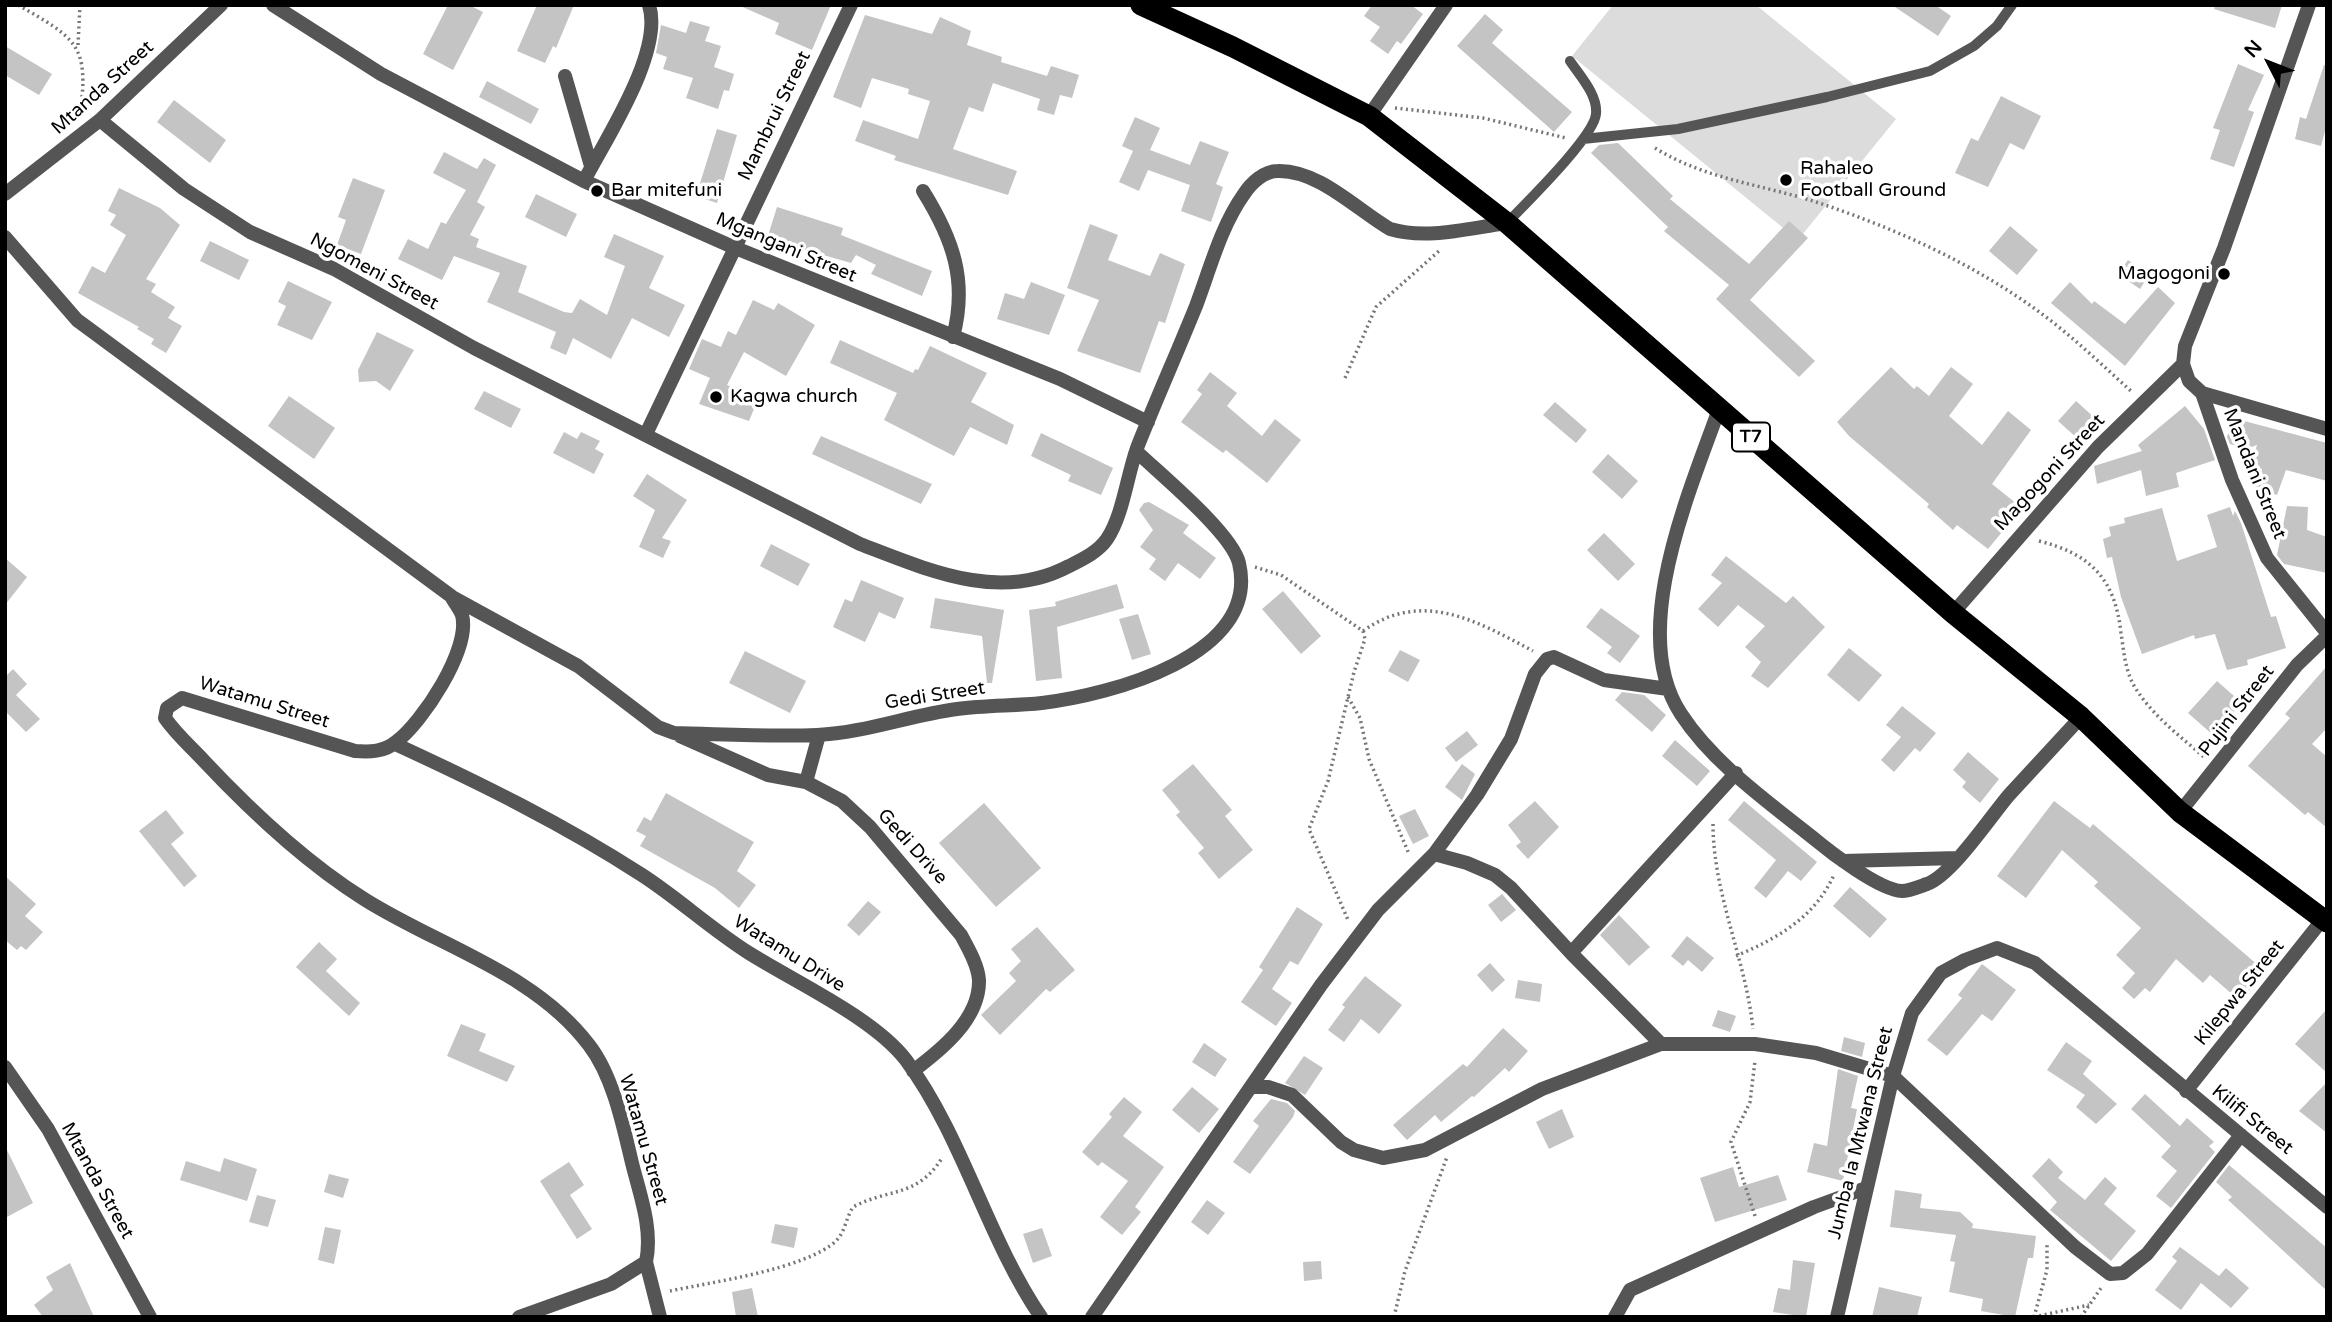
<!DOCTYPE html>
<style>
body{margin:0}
#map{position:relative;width:2332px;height:1322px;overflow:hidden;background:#fff;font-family:"Varela Round",sans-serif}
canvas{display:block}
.frame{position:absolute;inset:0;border:7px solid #000;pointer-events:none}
.north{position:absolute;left:2234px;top:28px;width:70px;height:70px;-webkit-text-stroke:5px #fff;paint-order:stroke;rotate:312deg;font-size:19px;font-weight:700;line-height:28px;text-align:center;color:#000}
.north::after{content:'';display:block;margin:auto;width:24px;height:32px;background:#000;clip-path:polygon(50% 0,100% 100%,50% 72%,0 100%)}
</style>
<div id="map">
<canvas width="2332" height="1322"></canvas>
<div class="frame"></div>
<div class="north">N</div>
</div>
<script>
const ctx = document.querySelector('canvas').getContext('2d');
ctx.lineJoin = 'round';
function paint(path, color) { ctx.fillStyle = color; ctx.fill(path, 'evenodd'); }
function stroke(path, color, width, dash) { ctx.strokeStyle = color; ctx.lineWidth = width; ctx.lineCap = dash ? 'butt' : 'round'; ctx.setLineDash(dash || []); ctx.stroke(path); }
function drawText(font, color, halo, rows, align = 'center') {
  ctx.font = font + ' "Varela Round",sans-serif'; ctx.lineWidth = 7; ctx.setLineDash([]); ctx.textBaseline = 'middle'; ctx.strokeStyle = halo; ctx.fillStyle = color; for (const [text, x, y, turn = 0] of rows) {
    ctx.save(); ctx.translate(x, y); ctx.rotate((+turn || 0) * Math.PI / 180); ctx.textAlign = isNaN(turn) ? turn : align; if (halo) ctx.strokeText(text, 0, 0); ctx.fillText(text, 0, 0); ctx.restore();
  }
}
paint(new Path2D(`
 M1613,5H1756L1896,119L1798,240L1572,56Z`), '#dcdcdc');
paint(new Path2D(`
 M448,5H469L483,12L453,70L423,54Z
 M537,5H574L556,48L553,46L545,63L517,51Z
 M738,5H831L812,50L775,34L779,23Z
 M1372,5H1411L1423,14L1401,44L1397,41L1388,54L1370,41L1380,27L1364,16Z
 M1892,5H1935L1951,16L1938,36Z
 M2215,5H2282L2275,28L2214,9Z
 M1485,14L1503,30L1492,43L1572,112L1554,132L1457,46Z
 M865,15L932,34L940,17L971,31L967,45L1002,57L1001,62L1047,76L1051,66L1079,75L1072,98L1060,95L1054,115L1037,110L1040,99L993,83L983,112L969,107L953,149L1017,171L1008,195L894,160L896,156L855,141L863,120L918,139L930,101L908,94L909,89L872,78L861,108L833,97Z
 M690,21L710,27L705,41L721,46L714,67L734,74L729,91L724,90L718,109L686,98L693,78L663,69L667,57L656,53L661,25L686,33Z
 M5,46L52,74L39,95L5,75Z
 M2238,64L2264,75L2248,110L2254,112L2234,167L2210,159L2220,130L2213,128Z
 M2324,65H2327V124L2321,146L2295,139L2300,117L2306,119Z
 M487,81L539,109L531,124L479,97Z
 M2001,96L2041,116L2024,150L2010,143L1988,187L1955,173L1971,138L1978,141Z
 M174,100L226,140L210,163L157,122Z
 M1135,117L1160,128L1150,150L1190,165L1200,141L1229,152L1216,184L1223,187L1211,222L1181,211L1190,185L1148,170L1139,191L1119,182L1133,151L1122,146Z
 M717,129L737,135L717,203L696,196Z
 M1618,143L1673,196L1670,199L1749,264L1789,221L1808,238L1750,300L1815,361L1799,377L1716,299L1729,285L1664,231L1668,227L1591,153L1599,145Z
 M444,152L477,169L484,158L496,165L477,202L485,207L470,235L479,239L476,247L527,266L518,292L564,312L572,313L580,299L607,315L625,266L604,257L614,234L664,256L649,288L685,305L669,337L632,318L611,359L573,338L566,355L550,348L556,332L487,302L500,273L454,256L442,280L398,259L408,239L428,249L441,222L446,224L466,190L433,173Z
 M353,178L385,190L361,254L337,245L346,220L338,217Z
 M119,188L160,208L180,225L146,279L156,284L151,292L175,307L168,318L182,326L166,353L151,344L154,339L137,329L139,327L78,293L92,266L105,273L126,235L110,225L116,215L108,211Z
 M536,194L577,214L566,237L525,217Z
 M777,207L843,228L841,235L932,271L922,296L871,274L876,265L856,255L851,263L767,239Z
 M1090,224L1118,235L1108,260L1150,276L1160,253L1185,264L1165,323L1159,321L1140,373L1077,351L1099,300L1067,288Z
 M2010,226L2038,250L2017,275L1989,251Z
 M210,241L249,260L239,280L200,261Z
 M2128,260L2149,275L2140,289L2118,274Z
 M288,281L332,302L312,340L277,325L286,306L278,302Z
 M1031,282L1065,295L1049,335L997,319L1005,293L1024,299Z
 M2070,282L2092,304L2094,301L2125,324L2158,287L2175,303L2125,366L2051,303Z
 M753,300L774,310L778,303L815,325L786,376L744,352L727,385L758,399L749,421L699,404L710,378L689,369L702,339L721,347L728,331L736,335Z
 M377,332L414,350L390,391L376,381L359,382L358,370Z
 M840,340L913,373L915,369L918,370L930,346L987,373L971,402L1014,425L1007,445L970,427L954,456L884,420L897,393L830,363Z
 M1891,367L1914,389L1917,386L1929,396L1951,367L1973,384L1949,416L1982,445L2008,411L2031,430L1992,484L2022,508L1988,549L1957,525L1953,530L1927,507L1929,504L1849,436L1837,422Z
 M1210,372L1237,393L1227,406L1262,436L1275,419L1301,440L1267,483L1226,450L1223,453L1181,422L1202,394L1197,390Z
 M484,391L521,409L511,428L474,409Z
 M289,396L335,428L314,459L268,426Z
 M2076,401L2096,419L2078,439L2058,421Z
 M1555,402L1587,430L1576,443L1543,415Z
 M2185,406L2204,429L2215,460L2176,473L2179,487L2146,496L2141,470L2097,484L2094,466L2142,451L2138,445Z
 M2233,418L2327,443V481L2286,470L2277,495L2254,486L2262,469L2251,465L2257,445L2246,449L2230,444L2227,437Z
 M564,432L577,439L581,432L600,441L595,449L604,454L594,474L553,453Z
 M1041,433L1113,468L1101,495L1068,481L1071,475L1031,456Z
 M821,436L932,484L921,504L812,454Z
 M1608,454L1638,481L1622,499L1592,472Z
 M647,474L687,500L662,538L671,541L663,558L639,547L655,510L633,496Z
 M1149,502L1189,525L1183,533L1216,558L1200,579L1178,563L1165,581L1149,569L1156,559L1140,547L1153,530L1139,510L1144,503Z
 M2287,506L2308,507L2307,530L2327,537V573L2284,564L2277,555Z
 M2230,507L2233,516L2235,511L2241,523L2271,617L2276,616L2286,648L2247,660L2248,665L2227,670L2215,634L2195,639L2194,635L2142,654L2121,597L2112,557L2107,558L2103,539L2111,536L2109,527L2125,523L2124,518L2162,508L2177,561L2217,547L2207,515Z
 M1604,533L1635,564L1618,581L1587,550Z
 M771,544L810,564L798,586L760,566Z
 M1726,556L1786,603L1793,596L1825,627L1768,688L1751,676L1761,662L1745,647L1765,626L1738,605L1718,627L1698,609L1722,583L1711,575Z
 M5,558L27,577L5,605Z
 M861,580L904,598L895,619L879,612L865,642L833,627L845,599L852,602Z
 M1117,584L1124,608L1057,627L1062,678L1036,681L1029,610L1056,606L1055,602Z
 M1283,591L1321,636L1301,654L1262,609Z
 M935,598L1004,610L992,683H987L982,636L930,628Z
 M1601,608L1640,636L1620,663L1607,653L1612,647L1586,627Z
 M1138,614L1151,654L1132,660L1119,619Z
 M1849,648L1882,675L1859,702L1827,675Z
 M1400,650L1420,660L1408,682L1388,671Z
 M745,651L806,681L790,713L729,683Z
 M2327,666V728L2312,744L2327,757V828L2308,812L2305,815L2248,766L2290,718L2285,714Z
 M13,669L27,684L16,695L40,719L26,732L5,711V677Z
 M2217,681L2242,703L2213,735L2188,713Z
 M1622,692L1644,695L1666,715L1652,732L1615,700Z
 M1902,706L1936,733L1920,752L1915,748L1894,772L1881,760L1901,737L1886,725Z
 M1467,731L1478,745L1456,762L1445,748Z
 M1675,740L1710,771L1697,786L1662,756Z
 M1968,752L1999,779L1980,803L1962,787L1966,782L1953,770Z
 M1193,764L1232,810L1225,816L1253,850L1219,879L1198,853L1204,848L1176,815L1180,812L1162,790Z
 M1462,764L1475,774L1462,800L1445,787Z
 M666,793L754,842L737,871L756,885L739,908L715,888L640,846L646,836L636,831L644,817L651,821Z
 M1535,801L1559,827L1528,859L1516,846L1521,842L1508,825Z
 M1744,801L1817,862L1801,881L1788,871L1766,898L1754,888L1776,860L1728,820Z
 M2054,801L2090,828L2093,824L2266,972L2240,1001L2210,975L2203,983L2176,959L2150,992L2145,988L2134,999L2122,988L2135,973L2116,955L2141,928L2094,886L2098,882L2062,850L2026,898L1997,876Z
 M984,803L1041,868L996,907L939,843Z
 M1415,809L1429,836L1413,844L1399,816Z
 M166,810L184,833L171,844L197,876L184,887L139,831Z
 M5,876L36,904L25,916L43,932L26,950L21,946L17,950L5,940Z
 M1850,887L1887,919L1870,938L1833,906Z
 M1502,894L1516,910L1501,922L1488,905Z
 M868,901L881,912L859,936L847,925Z
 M1297,907L1323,924L1298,965L1290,961L1272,989L1292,1003L1276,1026L1241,1002L1263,970L1259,967Z
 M1619,915L1650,947L1629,966L1600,935Z
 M1037,927L1075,970L1050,992L1046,989L1000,1035L981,1015L1016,981L1009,973L1021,961L1011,949Z
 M1687,936L1714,958L1702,972L1688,960L1683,966L1671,956Z
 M319,942L337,959L326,971L360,1003L349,1016L296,967Z
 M1490,963L1505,980L1492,992L1477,975Z
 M1982,964L2016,990L1992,1021L1982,1014L1947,1056L1927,1040L1962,998L1958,995Z
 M1365,976L1402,1005L1379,1034L1361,1019L1344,1042L1328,1030L1345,1007L1342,1005Z
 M1518,980L1542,984L1540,1002L1515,998Z
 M2327,1009V1073L2295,1044Z
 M1718,1010L1736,1016L1730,1032L1712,1026Z
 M461,1024L486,1034L479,1051L515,1066L507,1082L447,1056Z
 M1503,1028L1528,1051L1509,1072L1505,1068L1474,1097L1472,1096L1441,1122L1435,1115L1407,1140L1393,1125L1463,1064L1467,1067Z
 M1844,1037L1865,1043L1862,1057L1841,1051Z
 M2066,1042L2092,1061L2083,1074L2117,1104L2096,1124L2076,1107L2085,1095L2047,1070Z
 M1204,1043L1227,1059L1215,1077L1192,1062Z
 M1304,1056L1323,1068L1305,1095L1285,1083Z
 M1838,1069L1858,1076L1851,1108L1857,1109L1843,1181L1807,1172L1814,1143L1827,1146Z
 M2327,1082V1133L2299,1111Z
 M1192,1087L1219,1109L1199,1133L1172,1110Z
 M2145,1094L2180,1126L2187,1118L2214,1142L2209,1146L2215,1152L2171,1208L2156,1196L2177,1171L2161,1157L2171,1146L2131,1109Z
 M1124,1097L1142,1112L1123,1136L1164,1167L1135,1207L1141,1212L1122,1235L1100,1217L1128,1181L1102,1162L1098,1166L1082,1152L1112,1117L1109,1114Z
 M1271,1099L1287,1103L1295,1111L1293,1117L1250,1174L1233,1162L1259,1126L1253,1121Z
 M1562,1109L1574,1137L1549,1149L1536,1122Z
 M5,1146L33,1203L5,1218Z
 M224,1158L257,1169L247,1201L180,1180L186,1161L220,1172Z
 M2049,1158L2063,1172L2058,1178L2085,1200L2105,1177L2117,1188L2104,1204L2136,1231L2111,1261L2050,1210L2057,1202L2032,1176Z
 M569,1162L584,1185L570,1195L592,1229L577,1239L540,1181Z
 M2229,1165L2327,1248V1291L2228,1200L2232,1197L2216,1182Z
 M1733,1167L1739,1187L1778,1175L1787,1200L1715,1222L1700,1178Z
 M329,1174L349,1179L343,1198L324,1192Z
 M1895,1190L1922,1194L1920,1208L1960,1212L1973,1224L1972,1228L2036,1236L2033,1258H2028L2015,1317L1981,1311L1983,1299L1949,1292L1955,1262L1950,1261L1956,1235L1890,1227Z
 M257,1195L276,1200L268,1227L249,1222Z
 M1207,1200L1225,1213L1208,1235L1191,1222Z
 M775,1224L798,1228L794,1248L771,1243Z
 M325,1227L341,1230L334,1264L318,1260Z
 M1042,1228L1052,1256L1033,1263L1023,1234Z
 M2180,1247L2219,1276L2226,1268L2249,1288L2231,1308L2201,1283L2181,1310L2155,1290L2177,1261L2172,1257Z
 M1793,1260L1815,1263L1806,1317L1773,1312L1778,1288L1790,1290Z
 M1321,1261L1322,1279L1304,1281L1303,1262Z
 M70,1263L94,1317H43L34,1305L53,1290L46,1277Z
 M1879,1287L1922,1297L1917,1317H1872Z
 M752,1288L758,1317H736L732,1292Z`), '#c4c4c4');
stroke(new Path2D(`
 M18,5C75,38 90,44 80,114
 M78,45L80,5
 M1395,108L1483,118L1566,138
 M1655,148C1708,181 1768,185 1825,205C1899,230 1975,265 2038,311C2071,335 2101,364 2131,391
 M1345,378L1376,307L1439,251
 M2039,541C2091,554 2115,579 2121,633C2124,652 2125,672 2136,689C2153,716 2181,737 2204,757
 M1255,567L1281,575L1363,631L1365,639L1354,672L1328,781L1309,829L1348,920
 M1363,631C1422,589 1477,621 1533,651
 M1348,697L1360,718L1369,759L1409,854
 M1713,824C1713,894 1746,960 1753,1029
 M1736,956C1778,938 1814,918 1834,875
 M1755,1216L1731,1142L1750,1102L1755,1061
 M670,1291C712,1282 806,1269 836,1241C845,1232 846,1218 853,1207C888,1188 917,1198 942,1158
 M1394,1317L1405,1271L1447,1157
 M2034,1317L2047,1270V1244
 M2034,1317L2089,1305
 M2081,1317L2101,1288`), '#777', 3.5, [2, 3.5]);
stroke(new Path2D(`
 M1583,139L1678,129L1827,97L1930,71L1974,46L1997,26L2012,5
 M1507,223C1525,204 1594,137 1596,114C1598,95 1580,76 1570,61`), '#555', 10);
stroke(new Path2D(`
 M273,5L381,74L584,181L733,247L1060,379L1148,422
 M2309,5L2224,248L2185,346L2183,364L2189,381L2202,393L2327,429
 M565,76L591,166
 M1369,116L1446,5
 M100,120L184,189L250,232L334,269L474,348L860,544C928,570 1000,603 1069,566C1083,559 1098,552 1107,539C1123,515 1127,476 1137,448C1156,400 1177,353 1196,306C1210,269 1221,226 1244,194C1251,183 1264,171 1278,171C1319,170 1357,210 1390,229C1427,240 1469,228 1507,223
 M584,181C605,140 664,52 649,5
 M923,191C953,239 968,281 953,337
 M5,194L100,120L221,5
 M5,237L77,320L451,596C454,602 460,609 462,615C471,649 422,723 396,742C384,752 370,752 355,751L182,698L167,708L165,718C176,734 191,747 204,761C251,811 305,862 364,899C438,946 534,972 589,1045C613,1076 623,1125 632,1163C640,1195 653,1229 646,1262L611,1284L519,1317
 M2202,393L2232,480L2267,558L2327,633
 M1719,409C1690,491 1627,633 1681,714C1713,763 1767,801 1812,837C1830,852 1879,890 1902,891C1909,891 1921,886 1927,884C1952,875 1991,816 2009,795C2033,769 2057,743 2081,717
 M646,434L851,5
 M452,597L578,666L658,727L674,733C721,734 770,737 817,735C864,733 911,715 957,709C985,705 1014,706 1042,703C1109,695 1261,656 1239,563C1232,533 1161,475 1136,451
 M1953,613L2098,447L2183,364
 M680,736L768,775L806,782L842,801L870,827L961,935C968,948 978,965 979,980C980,1019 941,1050 913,1071
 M395,744C480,783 563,824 642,875C679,899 711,929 749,953C795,982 874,1018 906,1060C964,1139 986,1236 1041,1317
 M806,782L819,735
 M2180,812L2297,665L2327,636
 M1434,854L1467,863L1495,875L1511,888L1571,953L1661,1044
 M1843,861L1958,858
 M1571,953L1736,773
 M5,1067L48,1129L150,1317
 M1253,1087H1268L1292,1095L1341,1142L1354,1150L1383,1158L1425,1150L1542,1089L1661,1044H1755L1816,1053L1893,1076L2075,1247L2110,1274L2123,1273L2147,1254L2241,1135
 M2186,1091L2323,919
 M646,1262L660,1317
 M1092,1317L1321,985L1378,910L1434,854L1477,795L1511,739L1535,674L1547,659L1554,657L1604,680L1668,689
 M1615,1317L1630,1290L1814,1207L1866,1188
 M1837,1317L1893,1076L1912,1013L1941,973L1965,960L1997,948L2035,963L2327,1207`), '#555', 14);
stroke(new Path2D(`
 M1141,5L1233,47L1369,116L1507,223L1953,613L2081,717L2180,812L2327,922`), '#000', 21);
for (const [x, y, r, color] of [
 [1786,180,7,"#000"],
 [597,191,7,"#000"],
 [2224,274,7,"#000"],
 [716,397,7,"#000"]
]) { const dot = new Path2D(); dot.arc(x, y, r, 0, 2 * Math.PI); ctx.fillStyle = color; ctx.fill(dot); stroke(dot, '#fff', 2.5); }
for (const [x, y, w] of [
 [1751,437,38]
]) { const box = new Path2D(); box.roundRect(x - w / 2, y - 14.5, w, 29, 5); ctx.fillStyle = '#fff'; ctx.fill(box); stroke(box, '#000', 2); }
drawText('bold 18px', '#000', null, [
 ["T7",1751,437]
]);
drawText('19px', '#000', '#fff', [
 ["Mtanda Street",103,88,-42],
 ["Mambrui Street",775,116,-64],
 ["Mgangani Street",786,248,23],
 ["Ngomeni Street",374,272,28],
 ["Magogoni Street",2050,473,-47],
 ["Mandani Street",2254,474,68],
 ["Gedi Street",935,696,-9],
 ["Watamu Street",264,703,17],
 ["Pujini Street",2237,711,-52],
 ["Gedi Drive",912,847,48],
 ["Watamu Drive",789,954,32],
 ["Kilepwa Street",2240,993,-51],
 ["Kilifi Street",2252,1120,39],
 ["Jumba la Mtwana Street",1861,1133,-76],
 ["Watamu Street",643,1140,74],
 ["Mtanda Street",97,1181,61]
]);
drawText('19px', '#000', '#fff', [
 ["Rahaleo",1800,169],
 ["Football Ground",1800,191],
 ["Bar mitefuni",611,191],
 ["Magogoni",2210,274,"right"],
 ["Kagwa church",730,397]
], 'left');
</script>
